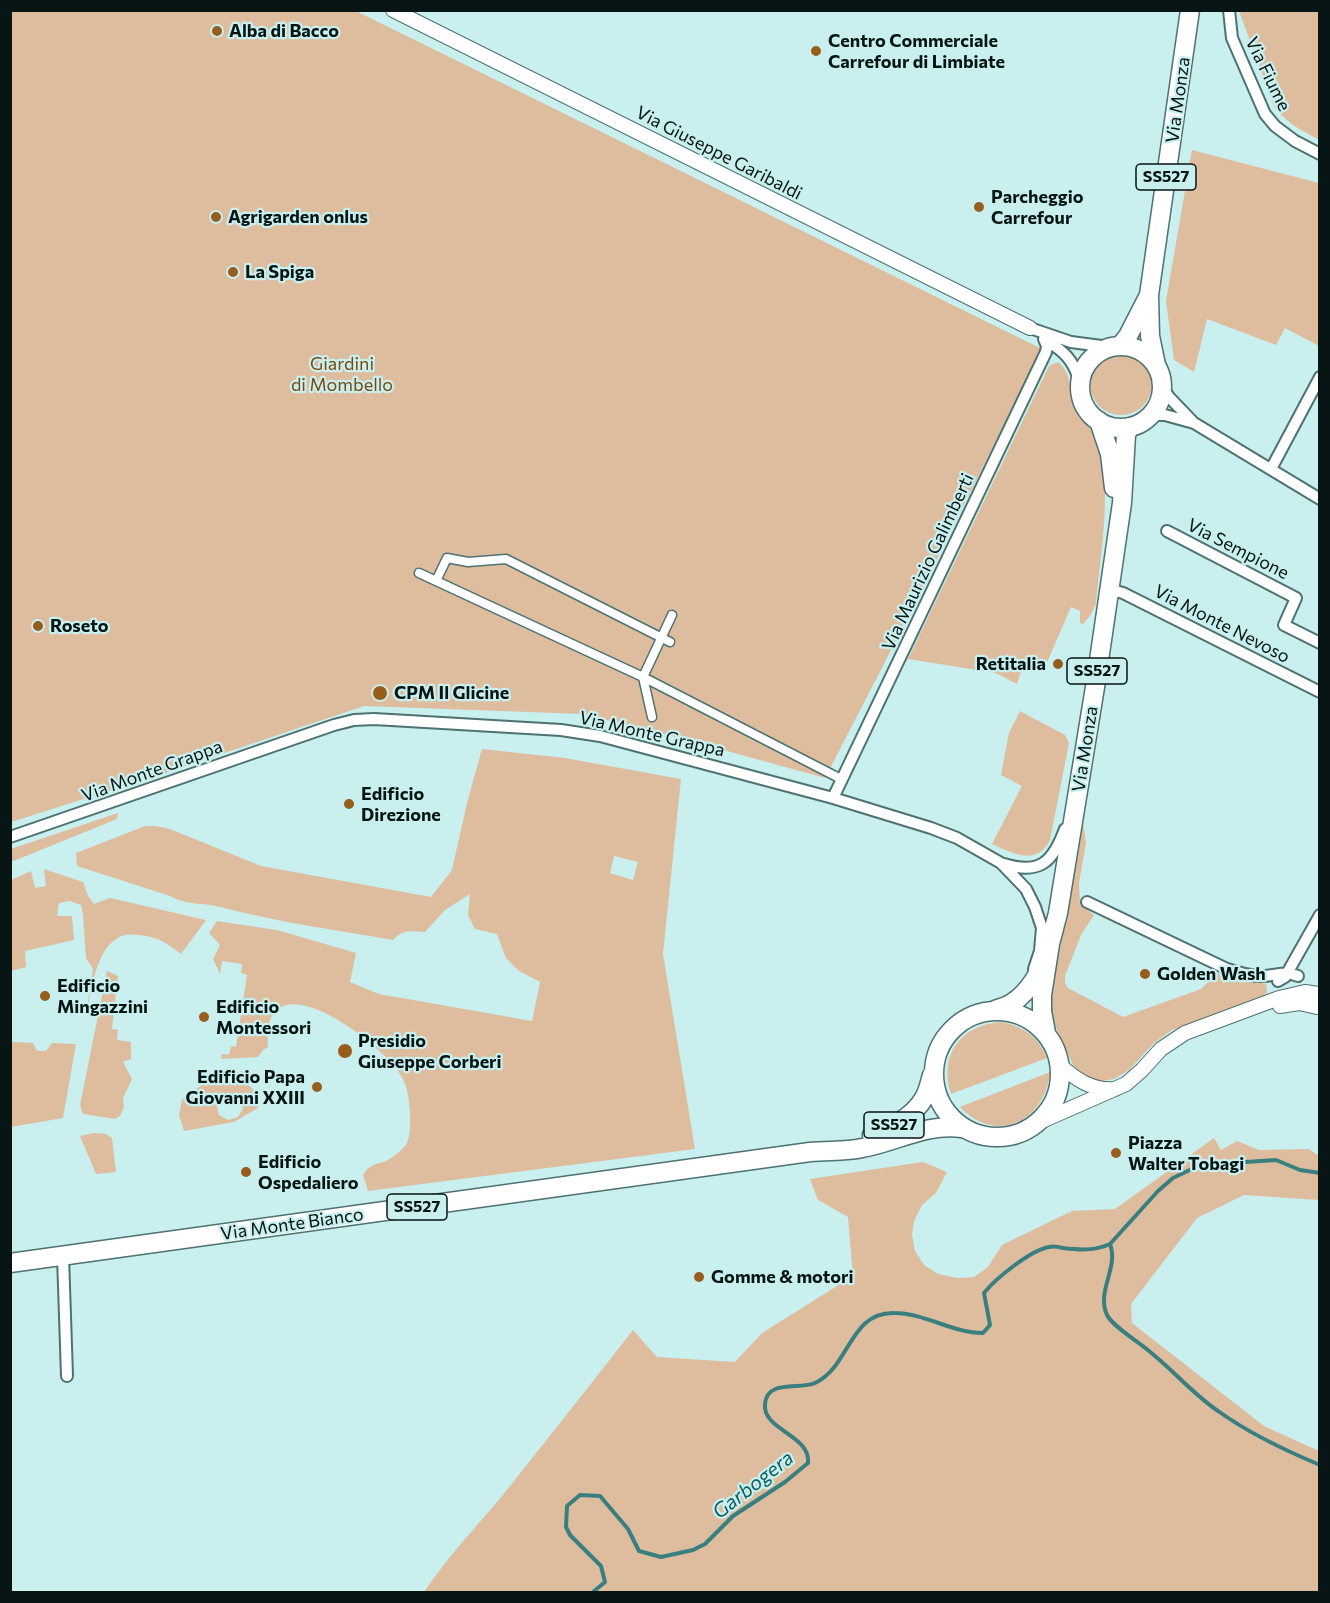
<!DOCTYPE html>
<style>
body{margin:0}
#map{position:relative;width:1330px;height:1603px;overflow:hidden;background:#c9efef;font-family:Commissioner,sans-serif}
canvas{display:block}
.frame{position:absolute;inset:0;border:12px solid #071515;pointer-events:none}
</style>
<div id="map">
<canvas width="1330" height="1603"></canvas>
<div class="frame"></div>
</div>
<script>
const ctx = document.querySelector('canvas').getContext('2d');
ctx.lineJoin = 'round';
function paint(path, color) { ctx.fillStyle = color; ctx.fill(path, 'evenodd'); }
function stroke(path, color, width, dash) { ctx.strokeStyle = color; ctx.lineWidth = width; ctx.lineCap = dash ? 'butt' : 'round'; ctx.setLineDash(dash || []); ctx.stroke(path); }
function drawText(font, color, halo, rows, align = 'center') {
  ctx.font = font + ' Commissioner,sans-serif'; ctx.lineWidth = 4.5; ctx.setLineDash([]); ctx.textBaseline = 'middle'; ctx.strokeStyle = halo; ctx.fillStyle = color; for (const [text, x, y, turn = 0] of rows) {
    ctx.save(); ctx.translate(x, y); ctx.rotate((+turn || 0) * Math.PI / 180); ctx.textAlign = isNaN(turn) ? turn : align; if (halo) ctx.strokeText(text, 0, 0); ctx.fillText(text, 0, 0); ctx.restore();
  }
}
paint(new Path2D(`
 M11,11H356L1042,349L885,662L825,778L680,738L583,714L364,706L147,779L11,822Z
 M1239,11H1319V140C1301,130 1286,123 1274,106Z
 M1192,150L1319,183V346L1285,328L1276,345L1207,319L1194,372L1174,360L1166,301Z
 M1090 384a31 31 0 1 1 62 0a31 31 0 1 1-62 0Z
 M1058,362C1073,374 1069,392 1076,408C1082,420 1093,430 1098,443C1113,490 1100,555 1096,604L1090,616L1083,624L1080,623V611L1071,607L1045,667L1025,659L1017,684L996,673L908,659L1049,366Z
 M1020,711L1065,735L1069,743L1050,840C1037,866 1014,854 992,844L1022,786L1001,775L1009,733Z
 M482,749L565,758L681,779L663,954L695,1149L368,1191L363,1175C365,1172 367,1169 369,1168C373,1164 381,1163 386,1161C392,1158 404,1149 407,1143C413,1129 410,1092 403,1079C390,1052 307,986 278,1009C266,1018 268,1034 268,1047L263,1050L258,1057L221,1059L222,1054L229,1055L231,1046L236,1047L247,975L241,973L242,964L222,961L220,974L213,959L220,945L209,933L217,921L277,930L356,953L350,982L379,994L532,1021L540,982L519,971L506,958L497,934L475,929L468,915L470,894L445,910L425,932C412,931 402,929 393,940C335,930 277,922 220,907C201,902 189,906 170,896L77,866L76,853L145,826H156L170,829L261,866L431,897L452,870L467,803ZM614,856L638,862L633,880L610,873Z
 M118,813L117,819L11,862V849Z
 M1082,815L1086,843L1079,883L1080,904L1094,915L1081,935L1065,976V983L1068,988L1123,1017L1201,989L1208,982L1209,971L1266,984L1267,993L1263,995L1264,999L1172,1030L1154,1043L1129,1070L1114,1079L1102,1081L1094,1079L1084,1075L1073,1065L1053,1021L1047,997L1067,917L1072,873L1080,844Z
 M44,869L83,882L88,896L94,904L110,898L206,920L181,954C165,942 159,937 139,935C135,935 129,934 125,935C95,942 91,996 85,1021L93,969L86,958L83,915L81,905L70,901L59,903L57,916H72L74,940L25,951L26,967L11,971V880L31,871L35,888L46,886Z
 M107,971L118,976L112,1029L118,1030L117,1040L131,1042V1059L123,1062L132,1079L123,1098L124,1107L120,1116L115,1119L83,1114L80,1105Z
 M1002,1022C1024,1026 1039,1038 1047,1058L951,1094C938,1054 962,1024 1002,1022Z
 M11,1042L33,1043L37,1051H46L52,1043L76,1044L63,1118L11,1127Z
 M242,1071L247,1084L253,1089L258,1108L234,1122L184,1131L179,1115L182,1100L212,1077ZM231,1094L239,1098L243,1108L238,1117L228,1120L219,1115L217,1106L222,1097Z
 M1050,1072C1045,1122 996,1145 960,1107Z
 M94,1133L106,1134L112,1138L116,1172L96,1174L80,1136Z
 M1214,1138L1221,1150L1237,1141L1259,1150L1309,1149L1319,1156V1200L1244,1195L1197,1218L1131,1304L1132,1323L1264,1426L1319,1451V1592H424C447,1558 475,1528 502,1496C546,1441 590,1385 633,1330L657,1357L735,1362L762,1333L853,1276L848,1217L818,1200L810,1179L923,1162L947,1172L936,1193L922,1205L914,1221L912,1235L915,1251L924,1265L938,1274L957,1278L974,1277L988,1267L1002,1245L1072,1211L1115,1209Z`), '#debd9f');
stroke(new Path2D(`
 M1110,1244C1119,1268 1096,1291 1107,1315C1113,1327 1139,1342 1149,1351C1173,1370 1193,1394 1218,1411C1250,1434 1284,1450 1320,1465
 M593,1592L605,1582L601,1566L570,1535L566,1527L567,1506L580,1495L600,1496L628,1529L639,1551L661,1557L693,1550L705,1544L733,1516L785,1482L808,1463C811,1435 762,1430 765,1404C767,1379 800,1390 815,1383C850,1367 849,1312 894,1313C925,1313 952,1333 983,1333L990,1325L984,1293C996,1278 1031,1250 1049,1247C1053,1246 1059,1247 1063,1248C1079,1250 1095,1251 1110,1244L1158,1191L1173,1178L1200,1165L1276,1160L1300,1170L1320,1173`), '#3a7f80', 4);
const pedestrian = new Path2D(`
 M419,573L643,677L841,779
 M436,581L447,558L468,562L506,559L670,642
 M652,717L643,677L672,615`);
const minor = new Path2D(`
 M1229,10L1232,38L1265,114L1275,126L1295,141L1320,154
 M1030,328L1071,342L1109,347
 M1044,339C1064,351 1074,360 1080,383
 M1161,385L1169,397L1192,421
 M1146,419L1153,415H1165L1194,423L1320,499
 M1271,469L1320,377
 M1167,531L1296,598L1284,625L1320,643
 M1108,589L1123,593L1320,692
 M833,798L1046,352L1047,346L1044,339
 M10,837L334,725L354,720L374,719L561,730L600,736L833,798L931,828L957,838L1001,863L1026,889L1035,907L1042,928L1040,951L1034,969
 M1004,864C1040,875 1053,862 1065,829
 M1087,902L1227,969C1239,973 1252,977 1265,976C1278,975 1285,971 1298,976
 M1278,981L1285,977L1320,915
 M63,1256L67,1376`);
const tertiary = new Path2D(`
 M393,10L1030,328
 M1280,1006L1299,1003L1317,1007
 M1059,1064C1075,1079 1092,1091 1115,1089
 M1035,1124L1126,1084L1142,1070L1161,1049L1185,1033L1279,998L1305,992L1318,994`);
const primary = new Path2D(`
 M1120,346L1128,336L1148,297
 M1080 387a41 41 0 1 1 82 0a41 41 0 1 1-82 0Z
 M1156,365L1150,336L1149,295L1190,10
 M1099,421L1110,454L1114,488
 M997,1009C1018,1005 1034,984 1042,965
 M934 1074a63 63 0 1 1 126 0a63 63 0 1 1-126 0Z
 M1046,1033L1042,1011V995L1050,944L1058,913L1096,681L1122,503L1126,435L1129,427
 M872,1135C890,1129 914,1116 924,1098C928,1092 930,1082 932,1075
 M10,1263L810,1152C828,1150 845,1152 862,1148C896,1142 926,1123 962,1128`);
stroke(pedestrian, '#4e7171', 11);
stroke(minor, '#4e7171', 14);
stroke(tertiary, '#4e7171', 16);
stroke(primary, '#4e7171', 21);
stroke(pedestrian, '#fff', 8);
stroke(minor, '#fff', 10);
stroke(tertiary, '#fff', 14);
stroke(primary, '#fff', 18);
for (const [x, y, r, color] of [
 [217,31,6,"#975d1c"],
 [816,51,6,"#975d1c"],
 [979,207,6,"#975d1c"],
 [216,217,6,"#975d1c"],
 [233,272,6,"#975d1c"],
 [38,626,6,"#975d1c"],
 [1058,664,6,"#975d1c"],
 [380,693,8,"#975d1c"],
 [349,804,6,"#975d1c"],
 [1145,974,6,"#975d1c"],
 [45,996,6,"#975d1c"],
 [204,1017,6,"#975d1c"],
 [345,1051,8,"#975d1c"],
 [317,1087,6,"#975d1c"],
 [1116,1153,6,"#975d1c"],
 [246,1172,6,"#975d1c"],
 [699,1277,6,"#975d1c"]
]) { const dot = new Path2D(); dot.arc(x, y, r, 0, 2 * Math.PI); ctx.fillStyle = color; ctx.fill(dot); stroke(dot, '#c9efef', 2); }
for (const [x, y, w] of [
 [1166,177,60],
 [1097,671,60],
 [894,1125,60],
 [417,1207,60]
]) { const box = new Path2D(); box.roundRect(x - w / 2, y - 13, w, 26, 4.5); ctx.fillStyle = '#c9efef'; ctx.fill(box); stroke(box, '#071515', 1.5); }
drawText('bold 16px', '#071515', null, [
 ["SS527",1166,177],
 ["SS527",1097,671],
 ["SS527",894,1125],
 ["SS527",417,1207]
]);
drawText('bold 18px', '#071515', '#c9efef', [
 ["Alba di Bacco",229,31],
 ["Centro Commerciale",828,41],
 ["Carrefour di Limbiate",828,62],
 ["Parcheggio",991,197],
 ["Carrefour",991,218],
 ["Agrigarden onlus",228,217],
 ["La Spiga",245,272],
 ["Roseto",50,626],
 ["Retitalia",1046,664,"right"],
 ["CPM Il Glicine",394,693],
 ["Edificio",361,794],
 ["Direzione",361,815],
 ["Golden Wash",1157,974],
 ["Edificio",57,986],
 ["Mingazzini",57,1007],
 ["Edificio",216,1007],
 ["Montessori",216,1028],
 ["Presidio",358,1041],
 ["Giuseppe Corberi",358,1062],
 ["Edificio Papa",305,1077,"right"],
 ["Giovanni XXIII",305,1098,"right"],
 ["Piazza",1128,1143],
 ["Walter Tobagi",1128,1164],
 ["Edificio",258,1162],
 ["Ospedaliero",258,1183],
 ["Gomme & motori",711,1277]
], 'left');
drawText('18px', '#071515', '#c9efef', [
 ["Via Fiume",1268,74,64],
 ["Via Monza",1178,100,-82],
 ["Via Giuseppe Garibaldi",719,153,27],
 ["Via Sempione",1238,549,27],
 ["Via Maurizio Galimberti",928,562,-65],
 ["Via Monte Nevoso",1222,624,27],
 ["Via Monte Grappa",652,734,13],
 ["Via Monza",1085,749,-81],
 ["Via Monte Grappa",152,771,-20],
 ["Via Monte Bianco",292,1224,-8]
]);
drawText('18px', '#7a4910', '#c9efef', [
 ["Giardini",342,364],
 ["di Mombello",342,385]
]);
drawText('italic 20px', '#0d5e5f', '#c9efef', [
 ["Garbogera",753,1485,-38]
]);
</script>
